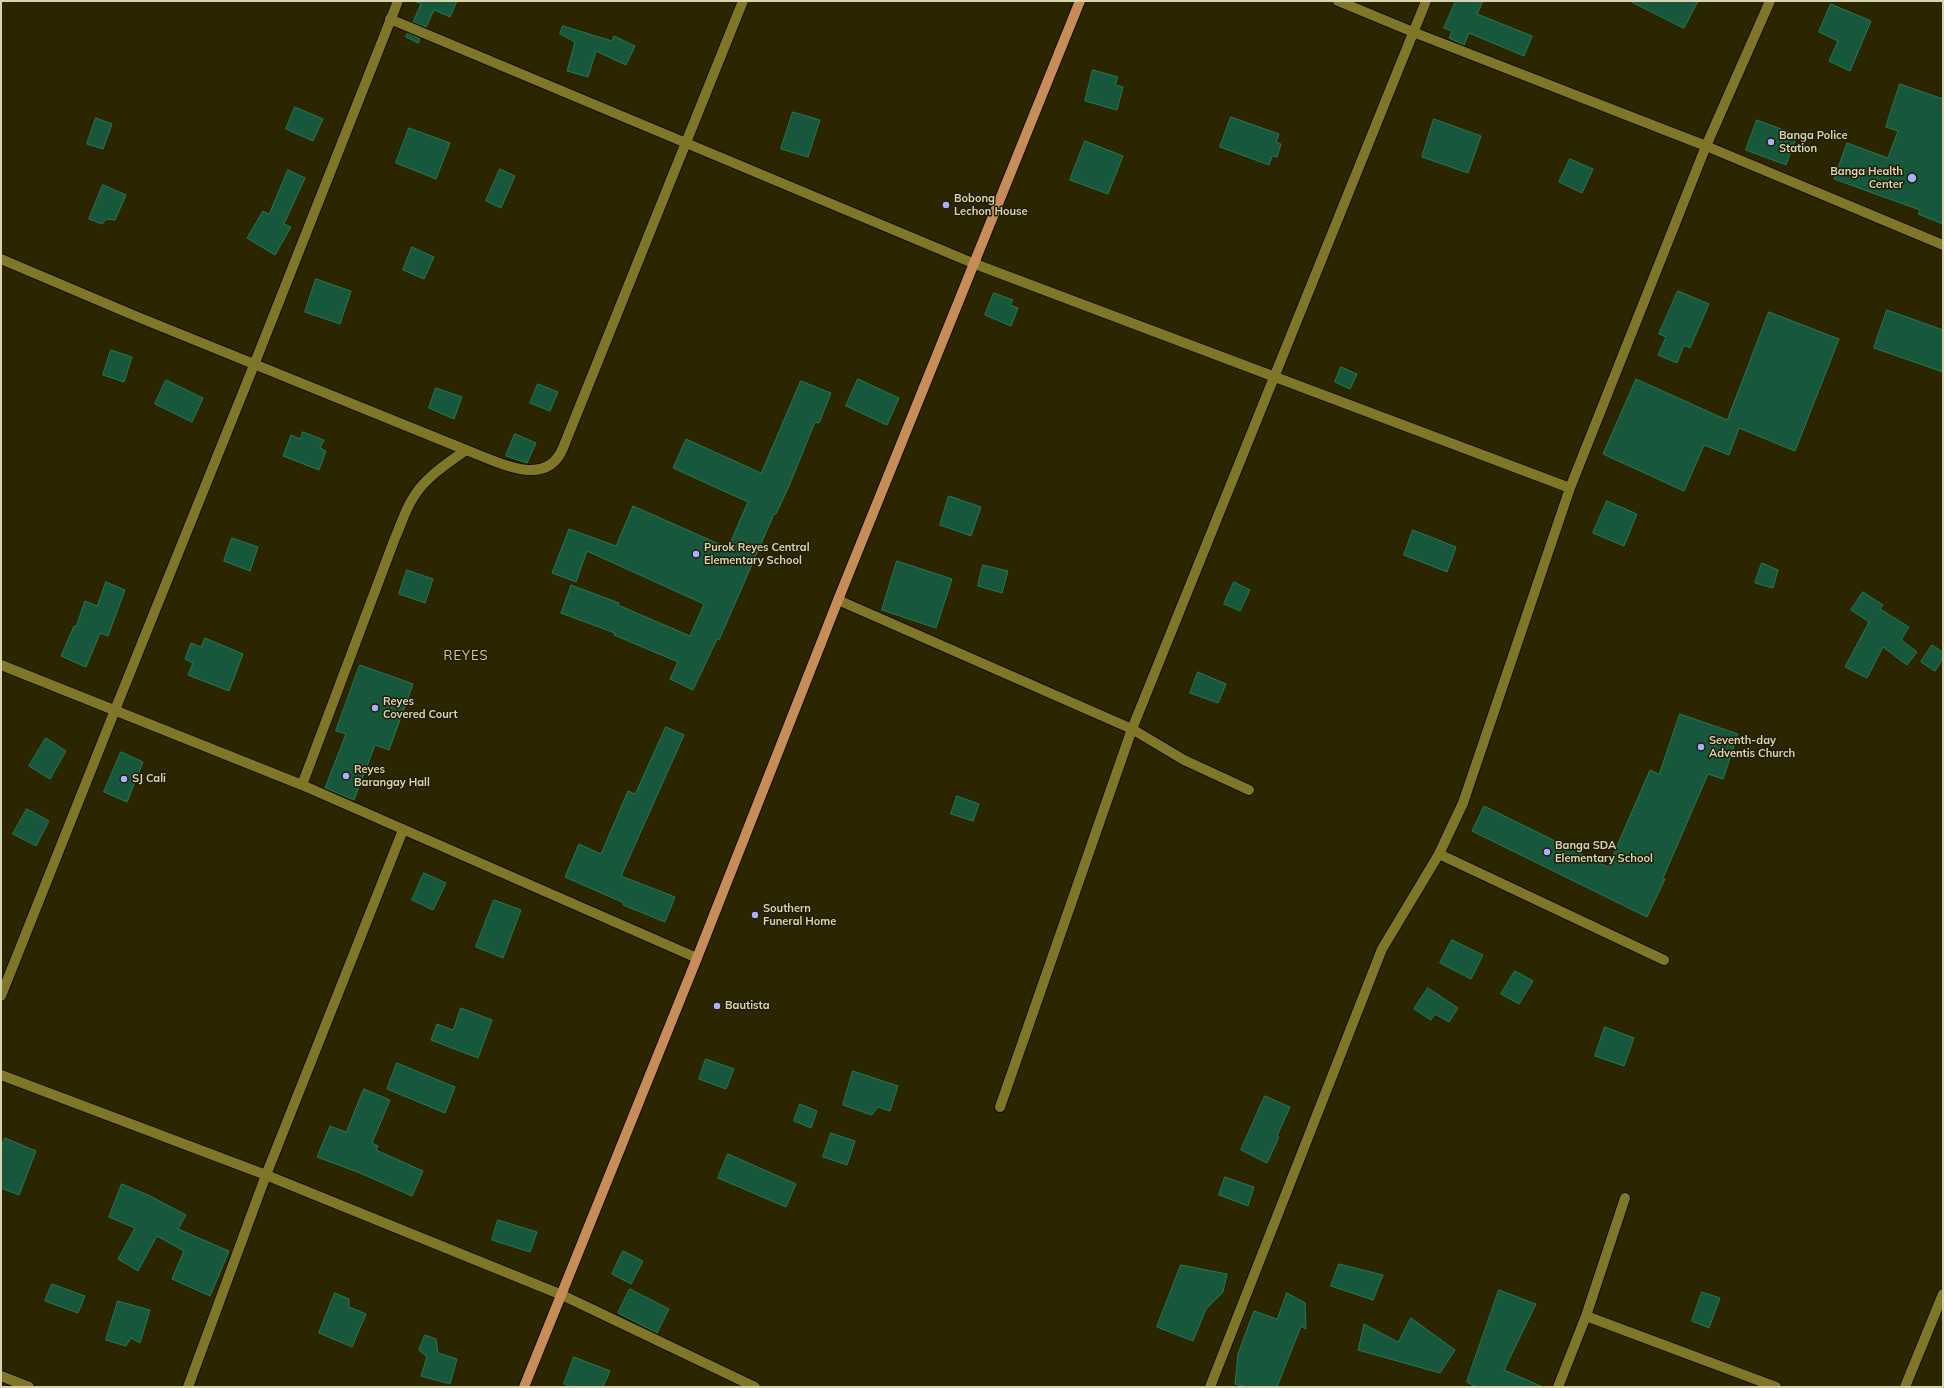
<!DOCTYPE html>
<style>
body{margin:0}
#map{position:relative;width:1944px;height:1388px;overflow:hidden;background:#2c2600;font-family:Mulish,sans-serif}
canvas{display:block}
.frame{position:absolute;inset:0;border:2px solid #d8d4b0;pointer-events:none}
</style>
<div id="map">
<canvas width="1944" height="1388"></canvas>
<div class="frame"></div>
</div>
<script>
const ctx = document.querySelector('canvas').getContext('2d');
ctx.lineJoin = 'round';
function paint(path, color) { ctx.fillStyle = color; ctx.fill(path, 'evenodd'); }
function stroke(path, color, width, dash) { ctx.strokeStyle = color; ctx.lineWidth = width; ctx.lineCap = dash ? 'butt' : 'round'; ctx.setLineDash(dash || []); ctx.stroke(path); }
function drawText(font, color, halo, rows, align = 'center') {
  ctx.font = font + ' Mulish,sans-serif'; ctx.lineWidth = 3; ctx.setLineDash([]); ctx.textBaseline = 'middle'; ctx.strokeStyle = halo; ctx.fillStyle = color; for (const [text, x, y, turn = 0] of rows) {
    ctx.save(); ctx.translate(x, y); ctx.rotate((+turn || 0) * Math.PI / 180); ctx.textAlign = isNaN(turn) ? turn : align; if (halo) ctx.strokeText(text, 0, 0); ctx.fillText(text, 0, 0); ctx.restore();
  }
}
const building = new Path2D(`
 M414,1H457L450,17L434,10L426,27L413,22L421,4Z
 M1456,1H1483L1477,14L1532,36L1524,56L1469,33L1464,45L1449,38L1452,31L1444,28Z
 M1630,1H1698L1684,28Z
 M1831,4L1871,21L1850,71L1829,61L1838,41L1819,32Z
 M563,26L612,41L614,36L635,46L626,65L596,51L588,77L567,71L575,42L560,34Z
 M408,33L420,39L418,43L406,37Z
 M1093,70L1118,77L1115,85L1123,87L1117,110L1085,101Z
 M1900,84L1943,99V224L1918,214L1920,210L1834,179L1847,143L1888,158L1898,131L1886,127Z
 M295,107L323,119L313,141L286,129Z
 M793,112L820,120L808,157L781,149Z
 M1231,117L1279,134L1276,142L1281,144L1277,157L1272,156L1269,165L1220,147Z
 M96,118L112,124L103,149L87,144Z
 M1434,119L1481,136L1468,173L1422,157Z
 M1757,120L1797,135L1786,165L1746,150Z
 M409,128L450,143L436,179L396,163Z
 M1085,141L1123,156L1108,194L1070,180Z
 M1570,159L1593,169L1582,193L1559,182Z
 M500,169L515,176L501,208L486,201Z
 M288,170L305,178L284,224L291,227L275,255L247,238L263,211L269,214Z
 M103,185L126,195L115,220L106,219L102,224L89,219Z
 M412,247L434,257L424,279L403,270Z
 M316,279L351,291L340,324L305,312Z
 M1678,291L1709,304L1690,348L1684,345L1677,363L1658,355L1666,337L1659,334Z
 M994,293L1013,300L1010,305L1018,308L1011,326L985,315Z
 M1887,310L1943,330V372L1874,348Z
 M1769,312L1839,339L1795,451L1739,428L1729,455L1704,445L1684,491L1603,454L1636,379L1727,420Z
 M111,350L132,357L124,382L103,375Z
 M1341,367L1357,374L1350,389L1335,382Z
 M858,379L899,398L887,425L846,406Z
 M166,380L203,398L192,422L155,404Z
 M801,381L831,393L819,423L815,422L789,486L776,514H774L719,640L717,639L693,690L670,679L678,662L614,635L615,633L561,613L571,585L619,603L618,605L690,636L704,604L587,551L576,582L552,573L569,529L616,546L633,506L728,548L748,502L673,468L686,439L761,473Z
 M538,384L558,392L550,411L530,403Z
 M436,388L462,397L454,419L429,408Z
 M303,432L324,440L320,448L326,451L319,470L283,456L291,435L300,439Z
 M515,434L536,443L527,463L506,456Z
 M949,496L981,507L971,536L940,525Z
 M1607,501L1637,514L1624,546L1593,533Z
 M1413,530L1456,547L1447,572L1404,555Z
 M232,538L258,547L250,571L224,561Z
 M897,561L952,579L936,628L882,610Z
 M1762,563L1778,570L1773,588L1755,583Z
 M983,565L1008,571L1002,593L978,586Z
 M407,570L433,579L425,603L399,594Z
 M106,582L125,590L108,636L100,633L86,667L61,656L74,626L76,627L85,601L97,606Z
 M1234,582L1250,590L1240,611L1224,604Z
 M1863,592L1883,605L1880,609L1909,627L1901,640L1917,652L1907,665L1883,647L1867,678L1845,667L1869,622L1851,610Z
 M205,638L243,654L229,691L188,675L193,663L185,659L191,643L201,647Z
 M1932,645L1943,652V658L1935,671L1921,662Z
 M360,665L413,684L389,750L375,745L354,800L325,788L346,734L336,731Z
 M1198,672L1226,684L1218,703L1190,693Z
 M1680,714L1738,734L1723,779L1708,774L1663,878L1665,879L1647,917L1472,831L1484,806L1608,867L1650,770L1659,774Z
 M666,727L684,735L621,876L675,897L665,922L623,905L624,903L565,877L579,844L601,854L628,791L635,794Z
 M46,738L66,751L50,779L29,766Z
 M121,752L143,762L127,802L104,792Z
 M957,796L979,804L973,821L951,814Z
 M27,809L49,821L36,846L13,834Z
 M424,873L446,883L433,910L412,900Z
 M494,900L521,910L503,958L476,947Z
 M1452,940L1483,955L1471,979L1440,963Z
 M1515,971L1533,981L1519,1004L1501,994Z
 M1428,988L1458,1008L1449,1022L1435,1014L1431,1020L1414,1009Z
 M461,1008L492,1020L478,1058L431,1040L437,1024L453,1030Z
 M1605,1027L1634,1038L1624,1066L1595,1056Z
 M706,1059L734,1069L726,1089L699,1079Z
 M397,1063L455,1087L445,1113L387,1089Z
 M853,1071L898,1086L890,1111L878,1107L872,1115L843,1105Z
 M364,1089L390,1100L372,1143L378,1146L376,1150L423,1171L412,1196L360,1173L317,1157L330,1126L346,1132Z
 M1265,1096L1290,1107L1277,1136L1279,1137L1267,1163L1241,1150Z
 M800,1104L817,1111L811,1128L794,1121Z
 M831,1133L855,1141L847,1165L823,1157Z
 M5,1138L36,1151L19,1195L1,1188V1147Z
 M728,1154L796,1184L786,1207L718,1178Z
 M1225,1177L1254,1187L1248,1206L1219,1195Z
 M122,1184L150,1196L186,1215L178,1229L229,1251L210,1296L172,1279L184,1251L157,1236L138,1271L118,1259L135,1228L109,1217Z
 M498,1220L537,1232L530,1252L492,1240Z
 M623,1251L643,1261L631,1284L612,1274Z
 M1339,1264L1383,1275L1373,1300L1331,1286Z
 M1181,1265L1227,1274L1223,1292L1206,1309L1193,1341L1157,1327Z
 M52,1284L85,1296L78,1313L45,1301Z
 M630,1289L669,1309L657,1333L618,1313Z
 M1499,1290L1536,1304L1504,1370L1543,1387H1476L1467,1382Z
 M1702,1292L1720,1298L1709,1328L1692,1321Z
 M335,1293L349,1299V1307L366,1314L352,1347L319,1333Z
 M1287,1293L1305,1303L1306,1329L1301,1326L1277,1387H1245L1235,1384L1238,1354L1254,1311L1277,1319Z
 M118,1301L150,1310L140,1343L131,1338L126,1346L106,1340Z
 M1411,1318L1455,1350L1440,1373L1358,1350L1364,1324L1398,1342Z
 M425,1335L436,1339L438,1353L457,1359L450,1384L421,1376L427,1357L419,1350Z
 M574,1357L610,1371L603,1387H572L564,1384Z`);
paint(building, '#17583d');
stroke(building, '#247957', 1);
const minor = new Path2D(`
 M1338,1L1413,32L1706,146L1943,245
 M390,19L975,264L1570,488
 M1,259L133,315L466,450C497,461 546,490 563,448L743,1
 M838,600L1132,729L1184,760L1249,790
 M1,665L302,785L697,958
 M302,785L395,538C401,525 405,510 413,498C425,477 447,464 466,450
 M1439,854L1664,960
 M1,996L115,710L254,365L398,1
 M1,1075L266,1175L562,1295L755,1387
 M1000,1107L1132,729L1426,1
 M1586,1316L1776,1387
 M1,1376L29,1387
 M188,1387L266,1175L403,830
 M1210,1387L1382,949L1439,854L1463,803L1570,488L1706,146L1770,1
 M1558,1387L1586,1316L1625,1198
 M1905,1387L1943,1294`);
const major = new Path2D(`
 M524,1387L697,958L838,600L1080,1`);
stroke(minor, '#120f00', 12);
stroke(major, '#120f00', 12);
stroke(minor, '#807628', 10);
stroke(major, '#c78c57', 10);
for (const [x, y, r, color] of [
 [1771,142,4,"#acaffb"],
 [1912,178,5,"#acaffb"],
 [946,205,4,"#acaffb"],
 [696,554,4,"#acaffb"],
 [375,708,4,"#acaffb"],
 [1701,747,4,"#acaffb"],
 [346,776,4,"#acaffb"],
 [124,779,4,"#acaffb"],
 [1547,852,4,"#acaffb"],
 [755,915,4,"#acaffb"],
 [717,1006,4,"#acaffb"]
]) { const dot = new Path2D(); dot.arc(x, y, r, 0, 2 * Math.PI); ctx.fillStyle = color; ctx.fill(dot); stroke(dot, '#201d05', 1.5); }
drawText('bold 11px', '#d8d4b0', '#201d05', [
 ["Banga Police",1779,136],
 ["Station",1779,149],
 ["Banga Health",1903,172,"right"],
 ["Center",1903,185,"right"],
 ["Bobong",954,199],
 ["Lechon House",954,212],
 ["Purok Reyes Central",704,548],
 ["Elementary School",704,561],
 ["Reyes",383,702],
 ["Covered Court",383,715],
 ["Seventh-day",1709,741],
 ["Adventis Church",1709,754],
 ["Reyes",354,770],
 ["Barangay Hall",354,783],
 ["SJ Cali",132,779],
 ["Banga SDA",1555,846],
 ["Elementary School",1555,859],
 ["Southern",763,909],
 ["Funeral Home",763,922],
 ["Bautista",725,1006]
], 'left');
ctx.letterSpacing = '1px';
drawText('13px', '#d5cc7f', '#201d05', [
 ["REYES",466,656]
]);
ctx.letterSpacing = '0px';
</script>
